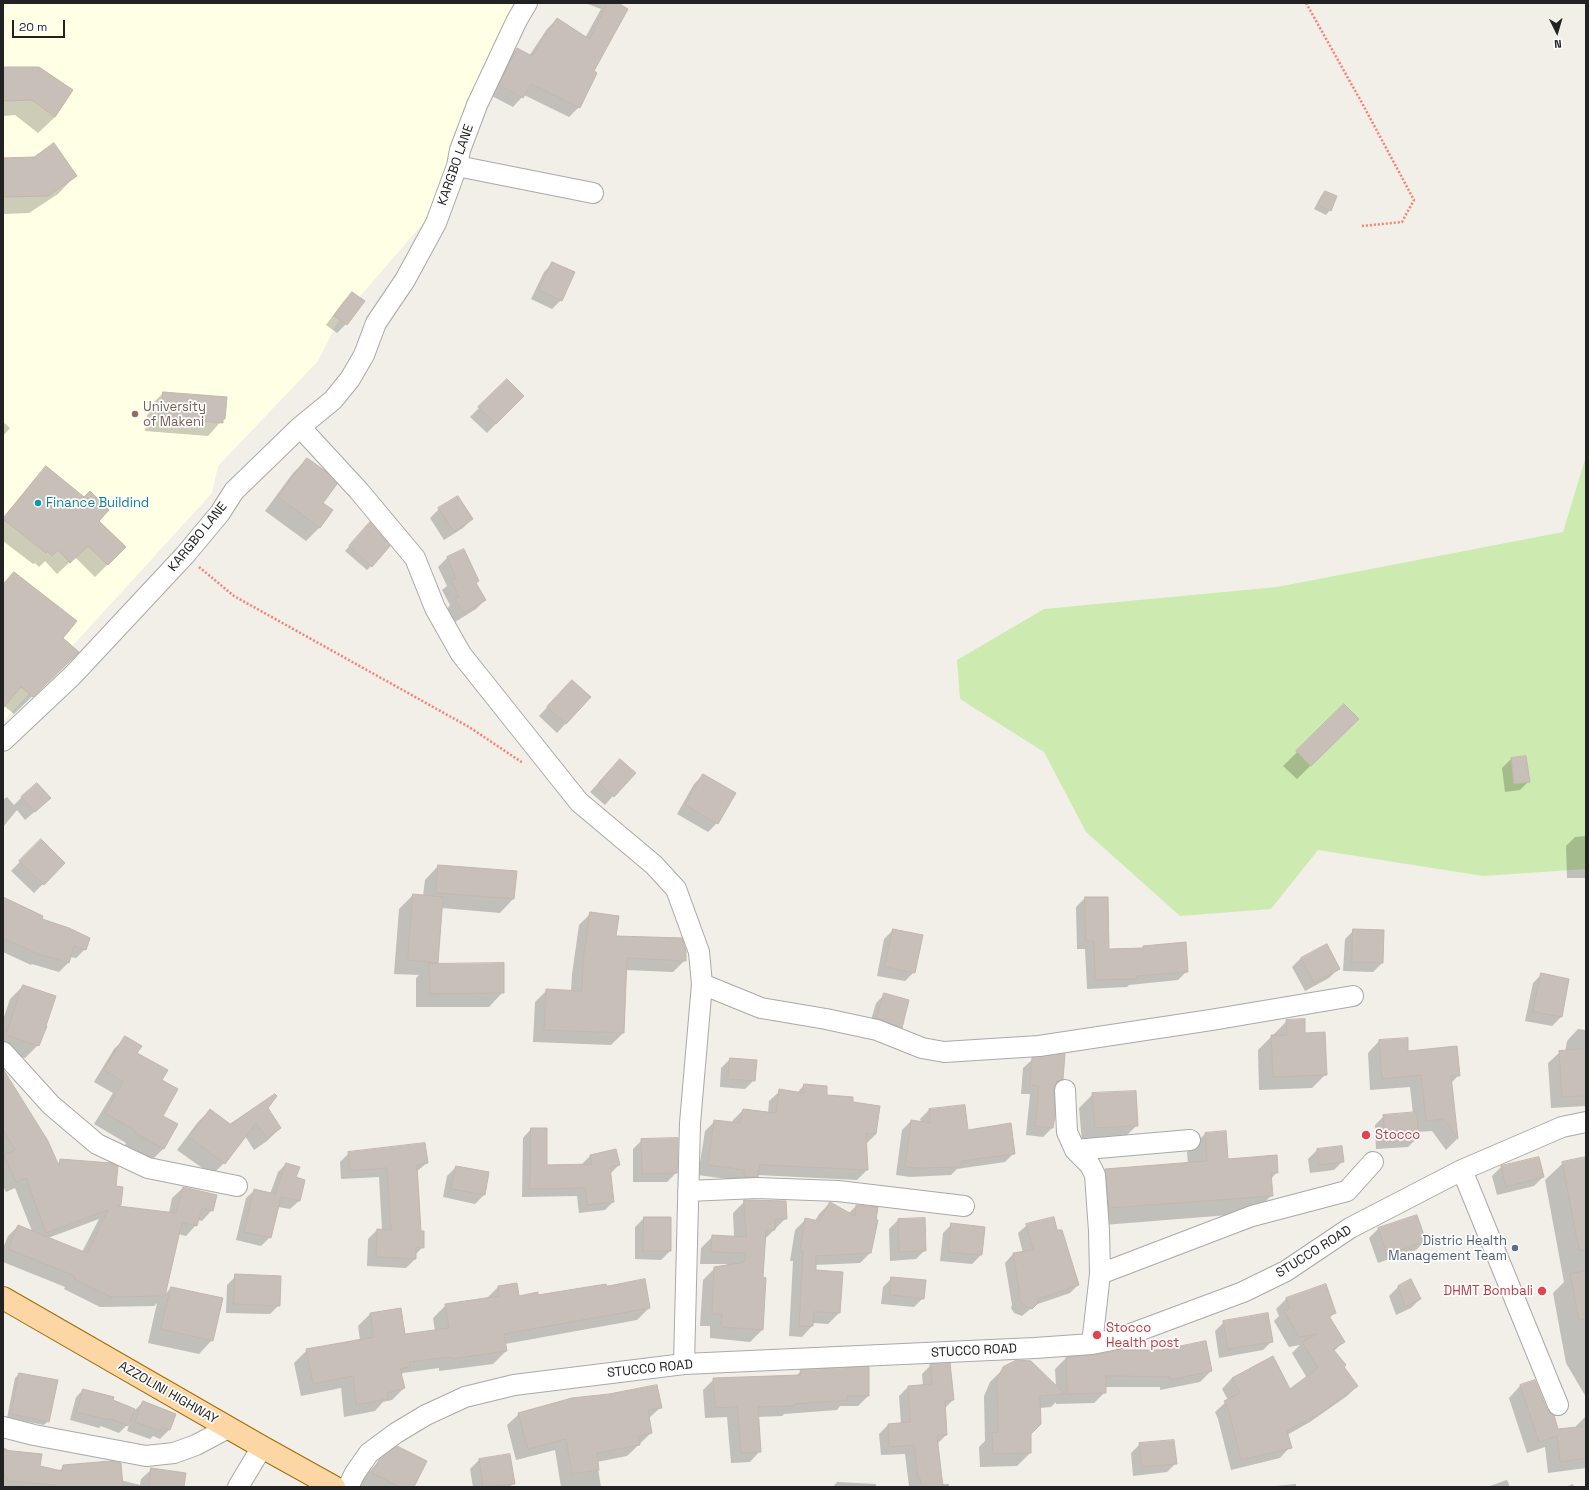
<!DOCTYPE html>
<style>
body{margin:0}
#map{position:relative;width:1589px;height:1490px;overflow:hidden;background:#f2efe9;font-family:"Space Grotesk",sans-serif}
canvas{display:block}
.frame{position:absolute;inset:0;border:4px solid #222;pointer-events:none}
.north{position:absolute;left:1537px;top:12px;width:40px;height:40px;-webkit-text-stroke:3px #fff;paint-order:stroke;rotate:175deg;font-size:11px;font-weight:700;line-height:16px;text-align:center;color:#222}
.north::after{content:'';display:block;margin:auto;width:14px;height:18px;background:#222;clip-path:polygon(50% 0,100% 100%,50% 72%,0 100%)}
.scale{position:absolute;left:12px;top:20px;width:53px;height:18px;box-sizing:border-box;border:2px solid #222;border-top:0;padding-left:5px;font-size:12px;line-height:14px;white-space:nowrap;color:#222;-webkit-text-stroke:3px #fff;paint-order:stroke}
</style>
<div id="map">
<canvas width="1589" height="1490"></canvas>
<div class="frame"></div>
<div class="north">N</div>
<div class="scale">20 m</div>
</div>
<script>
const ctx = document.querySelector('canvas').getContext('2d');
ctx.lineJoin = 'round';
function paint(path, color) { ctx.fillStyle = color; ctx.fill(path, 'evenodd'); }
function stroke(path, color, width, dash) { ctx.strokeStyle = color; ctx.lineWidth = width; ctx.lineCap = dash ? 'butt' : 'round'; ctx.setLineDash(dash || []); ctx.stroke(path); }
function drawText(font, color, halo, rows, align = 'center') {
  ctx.font = font + ' "Space Grotesk",sans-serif'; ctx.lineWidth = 3.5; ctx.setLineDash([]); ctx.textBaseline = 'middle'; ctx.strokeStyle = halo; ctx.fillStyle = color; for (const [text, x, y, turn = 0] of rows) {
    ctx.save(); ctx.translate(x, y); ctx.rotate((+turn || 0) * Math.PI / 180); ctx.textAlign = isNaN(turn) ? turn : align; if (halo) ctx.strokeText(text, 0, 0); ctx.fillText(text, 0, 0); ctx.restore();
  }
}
paint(new Path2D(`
 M3,3H521L431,214L337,323L318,361L218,466L212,493L3,722Z`), '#ffffe5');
paint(new Path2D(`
 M1586,456V869L1483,876L1318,850L1271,909L1180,916L1086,832L1044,752L960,699L957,660L1044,609L1277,587L1563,532Z`), '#cdebb0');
paint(new Path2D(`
 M585,3H620L579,107L569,117L524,95L513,107L490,95L507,59L517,49L529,56L547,29L557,19L585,38L601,9Z
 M3,68L72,91L55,117L38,133L15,115L3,116Z
 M3,159L76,175L58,194L29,213L3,214Z
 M1325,192L1330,210L1326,215L1314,209L1321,196Z
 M553,263L561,300L552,309L531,299L544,272Z
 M352,293L346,324L337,333L326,325L343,302Z
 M507,380L523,396L487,433L470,417Z
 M163,393L224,418L208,436L145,431L147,415L149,413V407Z
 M3,422L10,428L3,436Z
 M307,459L321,503L319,528L306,541L265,511L293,473Z
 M46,468L125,547L95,577L75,557L57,574L45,561L39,567L35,563L33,564L3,541V518L34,480Z
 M457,497L472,519L463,528L444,540L430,518L439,509Z
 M366,528L371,566L367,570L345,551Z
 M464,550L475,584L485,600L476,609L455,622L447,609L450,605L442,590L447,586L438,567L447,558Z
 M14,573L62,638L78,652L14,714L3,705V584Z
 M563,690L590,697L557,733L539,716Z
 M1344,706L1358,719L1297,779L1283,766Z
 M1525,757L1529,781L1520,790L1505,792L1502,768L1511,759Z
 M611,769L613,796L605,805L590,792Z
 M703,775L717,823L708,832L677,814L694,784Z
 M7,797L14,805L22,797L40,807L25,820L17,810L3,827V800Z
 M1586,836V878H1567L1566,846L1575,837Z
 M41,840L64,863L34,893L11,871Z
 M438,866L513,899L500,913L442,908L437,962L435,965L502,993L489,1007H416V978L419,975L394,974L399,909L413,895L423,896L425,880Z
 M3,898L41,920L85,949L76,958L70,957L69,962L59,972L32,964L31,965L3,952Z
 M1085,898L1108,950L1142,949L1143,947L1187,971L1178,980L1129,985L1127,987L1087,989L1085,949H1077L1076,907Z
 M591,913L615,936L685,960L673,972L626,970L623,1033L611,1045L533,1042L535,1002L547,990L571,991L572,974L579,925Z
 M893,930L914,972L905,981L877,976L884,939Z
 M1354,930L1383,931L1382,963L1373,972L1343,971L1345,939Z
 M1326,946L1338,969L1329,978L1305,991L1292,967L1301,958Z
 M1542,974L1568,980L1561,1017L1552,1026L1525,1021L1533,983Z
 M23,986L38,1045L25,1058L3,1051V1020L10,999Z
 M885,994L901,1027L892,1036L869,1027L876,1003Z
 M1287,1021L1304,1034L1326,1074L1312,1088L1259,1090L1258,1050Z
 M1578,1029L1586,1030V1106L1551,1108L1548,1063L1560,1052H1565L1567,1041Z
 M126,1037L136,1053L160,1080L161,1116L177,1125L163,1149L152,1160L125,1145L126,1143L94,1124L113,1093L94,1082L114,1049Z
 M1379,1041L1459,1075L1451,1083L1457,1139L1446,1150L1432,1131L1417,1132V1138L1408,1147L1376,1149L1375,1125L1384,1116L1413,1114L1410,1087L1370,1090L1368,1053Z
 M730,1059L754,1080L745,1089L720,1087L721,1068Z
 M1033,1059L1062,1078L1053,1087L1052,1128L1043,1137L1026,1135L1030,1094H1021L1023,1068Z
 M3,1071L57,1164L61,1160L115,1187L120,1204L117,1207L169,1213L172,1198L183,1188L212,1210L202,1221L198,1220L196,1225L186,1236L178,1234L165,1294L171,1288L212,1340L199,1354L148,1343L157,1303L154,1306L100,1307L64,1289L65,1287L3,1262V1248L8,1236L18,1226L32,1231L15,1188L6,1192L3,1186ZM99,1219L82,1252L48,1238Z
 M804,1085L825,1096L852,1103L876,1134L866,1144L867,1170L857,1180L758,1175L747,1186L734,1180L698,1175L705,1131L715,1121L732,1123L733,1120L743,1110L768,1113L769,1101L780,1091L797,1093Z
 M1093,1094L1137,1125L1123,1139L1082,1142L1079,1108Z
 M266,1108L280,1128L267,1141L254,1150L245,1136L224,1163L212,1175L177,1150L198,1122L210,1110L230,1125Z
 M929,1110L967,1131L1014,1153L1005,1162L957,1169L951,1175L910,1177L896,1175L902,1130L911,1121L921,1122L920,1119Z
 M531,1129L546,1166L583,1165L582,1164L591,1155L619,1165L610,1174L613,1202L605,1210L579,1213L577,1196L522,1197L523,1138Z
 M1225,1132L1227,1160L1277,1172L1271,1179L1272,1195L1254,1213L1091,1226L1087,1189L1105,1170L1188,1164L1187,1152L1205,1134Z
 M677,1139L676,1173L667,1182H633V1149L642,1140Z
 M1317,1150L1343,1161L1334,1170L1310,1173L1308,1159Z
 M349,1153L427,1163L416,1172L420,1232L423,1247L415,1255V1259L406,1268L367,1266L368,1239L377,1230H382L379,1177L341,1179L340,1162Z
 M1563,1163H1586V1397L1566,1363L1553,1293L1564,1282L1545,1180Z
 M286,1164L295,1178L304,1181L299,1201L290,1209L278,1207L270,1237L261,1246L236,1240L246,1198L255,1190L270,1194L278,1172Z
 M456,1167L484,1195L475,1204L443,1197L447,1176Z
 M1501,1167L1543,1177L1534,1186L1497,1195L1492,1176Z
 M745,1201L786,1218L765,1239L762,1278V1330L750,1342L710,1338V1326H700L703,1280L715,1268L730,1264H700L701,1248L713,1236L734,1237L733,1213Z
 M830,1203L848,1214L856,1206L870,1253L860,1263L815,1265V1271L841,1273L839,1313L828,1324L813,1323L812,1326L802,1337L789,1336L793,1261H790L795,1230L806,1219L815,1221L819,1214Z
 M644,1218L670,1251L661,1260L635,1259V1227Z
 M898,1220L925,1250L916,1259L890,1261L889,1229Z
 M952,1224L981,1255L972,1264L940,1261L943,1233Z
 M1027,1225L1056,1231L1078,1285L1070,1293L1035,1305L1022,1316L1014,1313L1011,1308L1012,1305L1005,1263L1013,1254L1023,1253L1018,1233Z
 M1378,1229L1425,1241L1416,1250L1378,1263L1369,1238Z
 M236,1276L279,1305L270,1314L226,1313L227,1285Z
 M892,1278L923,1298L914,1307L881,1304L883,1287Z
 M516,1284L518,1297L537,1296L606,1287L649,1308L637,1320L505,1344L506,1351L493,1364L439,1371V1368L403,1373L401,1375L404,1388L392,1400L383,1402L375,1411L344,1417L341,1388L301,1396L294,1363L307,1350L360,1340L358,1326L370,1314L404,1335L435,1331L433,1318L446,1305L486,1299L498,1287Z
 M1398,1287L1420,1299L1411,1308L1396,1315L1389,1296Z
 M1286,1299L1335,1313L1329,1318L1343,1342L1334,1351L1357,1386L1347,1396L1310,1422L1287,1435L1290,1447L1280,1458L1231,1470L1218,1419L1215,1412L1228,1400L1222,1389L1232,1378L1289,1391L1307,1378L1292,1353L1300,1345L1289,1347L1274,1321L1279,1316L1276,1309Z
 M1224,1322L1272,1341L1263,1350L1219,1358L1215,1331Z
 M1066,1358L1211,1371L1200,1382L1160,1390V1387H1105V1392L1094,1403L1056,1404V1402L1051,1407L1040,1408L1030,1433V1453L1017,1466L980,1467L979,1447L985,1441L984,1396L990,1382L1004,1368L1056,1386L1055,1369Z
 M931,1365L953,1400L945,1408L946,1435L937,1444L942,1484H949V1487H912L909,1486L905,1454L881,1455L879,1434L888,1425L901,1424L899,1396L908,1387L923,1386L922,1374Z
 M801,1371L868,1396L858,1406H840L837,1410L784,1414L782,1416L757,1417L760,1451L750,1462L731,1463L727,1417L705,1418L703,1390L714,1379L796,1376Z
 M19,1374L48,1421L44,1425L7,1418L15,1378Z
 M1535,1381L1547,1410L1558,1430L1576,1428V1426L1586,1416V1468L1548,1473L1545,1447L1527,1453L1509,1398L1520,1386Z
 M83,1390L112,1401L131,1414L143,1402L175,1414L169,1430L160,1439L153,1436L150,1439L127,1431L130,1422L119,1433L101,1426L99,1428L70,1420L76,1397Z
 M661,1407L648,1419L651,1433L627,1456L597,1462L601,1487H561L555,1450L516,1460L507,1425L519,1414Z
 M1140,1444L1176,1463L1167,1472L1133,1476L1131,1453Z
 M3,1447L39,1467L58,1472L64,1466L140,1485L141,1479L152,1469L183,1487H3Z
 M380,1460L413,1487H359L366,1475Z
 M479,1460L514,1483L510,1487H473L470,1469Z
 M1507,1480L1510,1487H1487Z
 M837,1482L876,1484V1487H833Z
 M1296,1484V1487H1264Z
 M1573,1484L1574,1487H1565Z`), '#0003');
const building = new Path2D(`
 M608,3H618L628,9L594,71L597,73L580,108L531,84L523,98L499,85L517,48L532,56L557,18L589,39Z
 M3,67H39L73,90L55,117L32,100L3,101Z
 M54,143L77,176L48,196L3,197V158L34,157Z
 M1325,191L1337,196L1331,211L1318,205Z
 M552,262L575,272L562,301L539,290Z
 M352,292L365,301L347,325L334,316Z
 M507,379L524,396L496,424L478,407Z
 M163,392L227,397L225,419H223V423L158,417L160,400H162Z
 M307,458L324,470L337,484L323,503L333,510L320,528L278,497Z
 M46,466L84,497L90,491L109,510L99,521L126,547L108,565L88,546L70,563L58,550L52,556L47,551L46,553L3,519Z
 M458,496L473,519L454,532L438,508Z
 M370,522L390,546L372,567L349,546Z
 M464,549L479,581L476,583L486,600L464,613L455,599L459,597L451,580L456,578L447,557Z
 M14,572L77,621L63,638L79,652L33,697L21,687L3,708V585Z
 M572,680L591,697L566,724L547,707Z
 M1344,704L1359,719L1311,766L1296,751Z
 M1526,756L1530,782L1514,784L1511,758Z
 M620,759L636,773L614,797L599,783Z
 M703,774L736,793L718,824L685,805Z
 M37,783L51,798L35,812L21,797Z
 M41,839L65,863L44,885L19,861Z
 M438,865L517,871L514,899L436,893Z
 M413,894L443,897L438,963L408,960Z
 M3,897L43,916L42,919L69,928L90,938L86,950L74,946L69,963L42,955V956L3,938Z
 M1085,897H1108L1109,949L1143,948V946L1186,942L1188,972L1136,976L1137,979L1095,980L1094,941H1086Z
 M590,912L619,916L616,936L682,938L686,951V961L627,958L624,1033L544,1030L546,989L582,991L583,961Z
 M893,929L923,935L915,973L885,967Z
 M1353,929L1384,930L1383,963L1352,962Z
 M1327,944L1340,969L1314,983L1301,958Z
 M504,963V993L430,994L429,964Z
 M1541,973L1569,979L1562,1017L1533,1012Z
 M23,985L56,996L46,1026H47L39,1046L6,1035Z
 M884,993L909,1000L902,1028L877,1018Z
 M1305,1019V1033L1325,1032L1327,1075L1273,1077L1271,1035H1287L1286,1020Z
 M125,1036L142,1046L137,1053L168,1070L162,1080L178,1089L163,1116L178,1124L164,1149L135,1133L136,1131L105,1113L123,1082L104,1070Z
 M1408,1038V1051L1457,1046L1460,1076H1451L1458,1139L1444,1119L1426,1121L1421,1075L1382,1079L1379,1040Z
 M1586,1049V1096L1562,1097L1559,1051Z
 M1065,1054L1063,1079L1058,1081L1055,1084L1054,1090L1055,1115L1053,1128L1035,1126L1039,1086L1030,1085L1032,1058Z
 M730,1058L757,1060L755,1081L728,1079Z
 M3,1069L48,1141L59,1166L60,1159L111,1163L118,1166L116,1186L123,1187L121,1205L118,1206L176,1213L183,1187L217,1195L213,1211L202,1208L197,1226L182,1222L165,1296L111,1297L74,1279L75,1276L8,1249L18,1225L87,1253L108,1210L46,1233L26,1178L16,1182L4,1155L15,1150L3,1130Z
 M804,1084L827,1086V1095L853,1097V1102L880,1106L876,1134L866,1133L868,1170L760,1165L758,1177H744V1170L708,1165L714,1120L740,1123L743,1109L776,1113L779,1089L803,1093Z
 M1136,1091L1138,1126L1095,1128L1092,1093Z
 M275,1094L277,1096L268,1108L281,1128L267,1138L256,1123L225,1164L189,1137L210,1109L230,1124Z
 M965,1105L968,1130L1011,1123L1015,1154L961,1161V1167L919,1168L905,1167L911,1120L930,1123L929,1109Z
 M1417,1112L1418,1138L1385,1141L1383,1115Z
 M531,1128H547V1165L592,1164L590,1155L616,1149L620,1165L610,1167L614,1202L587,1205L585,1188L530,1189Z
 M1226,1131L1228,1159L1277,1155L1278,1173H1271L1273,1196L1109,1208L1105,1169L1207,1161L1205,1133Z
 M678,1138L677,1173L642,1174L641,1139Z
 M425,1143L428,1163L417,1165L421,1231H424V1248L416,1247V1259L376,1257L377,1229L391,1230L387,1168L350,1171L348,1152Z
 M1342,1146L1344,1162L1319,1165L1317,1149Z
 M1539,1157L1544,1177L1506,1187L1501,1166Z
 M1586,1157V1250H1579L1562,1162Z
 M286,1163L300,1167L296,1177L305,1180L300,1201L281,1197L271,1238L244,1232L254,1189L275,1194Z
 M456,1166L489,1172L485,1195L451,1189Z
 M744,1200L786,1201L787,1219H775V1230H766L763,1277L766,1278L763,1330L721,1327L722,1314H712L714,1267L745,1262V1253L711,1252L712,1235L746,1237Z
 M830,1202L855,1216L856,1205L878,1207L876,1220H878L871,1253L816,1256V1270L843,1272L840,1313L814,1312L813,1326H799L803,1251H800L805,1218L819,1221Z
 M1417,1215L1426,1241L1387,1255L1378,1228Z
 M644,1217H671V1251H643Z
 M1054,1217L1057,1230H1062L1079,1285L1038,1299V1303L1032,1309L1023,1305L1019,1299L1020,1296L1013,1253L1033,1250L1026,1224Z
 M925,1218L926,1251L899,1252L898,1219Z
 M951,1223L985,1227L982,1255L949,1252Z
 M1586,1271V1319L1579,1320L1570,1274Z
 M235,1274L281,1276L280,1306L234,1304Z
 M891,1277L926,1280L924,1299L890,1295Z
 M645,1279L650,1308L504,1334L507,1351L452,1359L451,1357L409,1362L410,1367L400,1369L405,1388L387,1393L388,1399L356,1405L353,1376L313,1384L306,1349L374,1337L370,1313L401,1308L405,1334L449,1328L445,1304L499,1296L498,1286L517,1283L519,1296L538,1292V1295L606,1284L607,1286Z
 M1411,1279L1421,1299L1405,1307L1398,1286Z
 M1326,1284L1336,1313L1329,1316L1345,1342L1333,1349L1346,1365L1344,1367L1358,1386L1322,1412L1287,1431L1292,1448L1241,1460L1228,1408L1224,1401L1240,1393L1232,1378L1273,1356L1290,1389L1318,1368L1302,1342L1317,1334L1299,1337L1283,1310L1290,1309L1286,1298Z
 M171,1287L223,1298L213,1341L161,1329Z
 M1268,1313L1273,1342L1228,1349L1223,1321Z
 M1206,1341L1212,1371L1171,1380L1170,1377L1106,1376V1393L1067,1394L1066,1357L1094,1355L1121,1350H1161Z
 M1017,1360L1031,1361L1065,1394L1040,1396L1041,1424L1031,1434V1453L993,1454L992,1433L998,1432L997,1381L1003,1367Z
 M950,1363L954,1400L945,1401L947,1435L937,1436L943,1487H922L920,1478H918L914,1445L889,1447L888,1424L910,1422L908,1386L932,1384L930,1364Z
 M869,1367V1396H847L848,1400L794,1404V1406L758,1407L761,1452L741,1453L737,1407L715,1408L713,1378L801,1375L800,1370Z
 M19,1373L58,1380L49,1422L11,1414Z
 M1535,1380L1547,1409L1554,1415L1558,1429L1586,1426V1458L1560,1462L1557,1436L1539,1442L1520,1385Z
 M657,1385L662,1408L648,1410L652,1433L638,1436L640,1445L597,1453L599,1470L572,1474L566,1439L528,1449L518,1413L572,1398L609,1394Z
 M83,1389L114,1397L113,1400L135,1409L128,1426L109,1418L108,1420L77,1412Z
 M143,1401L176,1414L170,1430L162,1427L160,1431L135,1422Z
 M1174,1440L1177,1464L1142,1467L1139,1443Z
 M397,1446L427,1461L414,1487H400L372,1473L379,1460Z
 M3,1450L42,1454L40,1466L62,1471L63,1465L111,1461L121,1463L123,1487H55V1485L7,1481L8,1478L3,1475Z
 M510,1454L515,1484L483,1487L479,1459Z
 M151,1468L186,1473L184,1487H149Z`);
paint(building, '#c7bfb8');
stroke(building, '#c4b6ab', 1);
const minor = new Path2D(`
 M457,166L593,193
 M300,427L359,491L415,558L435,608L461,654L579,802L654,865L676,889L699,952L702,984L690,1123L684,1364
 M3,741L73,675L185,555L220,513L234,491L300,427L333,400L350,379L364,355L376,323L405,280L436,223L457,166L460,150L477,105L517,20L527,3
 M702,984L761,1008L826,1019L877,1030L922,1048L944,1052L1039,1046L1211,1020L1353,996
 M3,1052L51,1105L97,1144L148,1168L237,1186
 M1065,1090L1067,1132L1075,1150L1090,1165L1095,1175L1099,1231L1100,1274
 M1075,1150L1190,1140
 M1462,1170L1558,1405
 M688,1191L757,1188L838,1191L964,1206
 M1092,1344L1100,1274L1252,1216L1347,1191L1373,1162
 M3,1427L34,1435L146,1456L174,1453L196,1445L228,1428
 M238,1487L262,1447
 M348,1487L355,1473L369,1453L396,1433L426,1415L465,1397L514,1385L684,1364L1035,1348L1092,1344L1117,1339L1243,1292L1286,1271L1350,1228L1462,1170L1562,1127L1586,1122`);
const major = new Path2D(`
 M3,1298L262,1447L334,1487`);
stroke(minor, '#a9a9a9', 22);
stroke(major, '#a06b00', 24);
stroke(new Path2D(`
 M1306,3L1362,103L1414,200L1402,222L1362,226
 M199,567L234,596L469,727L523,763`), '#fa8072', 2.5, [2, 2]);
stroke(minor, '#fff', 20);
stroke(major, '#fcd6a4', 22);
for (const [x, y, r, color] of [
 [135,414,4,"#8d6e63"],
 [38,503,4,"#0f9aa8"],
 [1366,1135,5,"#e0444e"],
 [1515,1248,4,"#5c6f8a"],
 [1542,1291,5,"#e0444e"],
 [1097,1335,5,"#e0444e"]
]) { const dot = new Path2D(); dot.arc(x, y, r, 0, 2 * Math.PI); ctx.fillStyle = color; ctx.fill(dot); stroke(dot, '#fff', 1.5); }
drawText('13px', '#222', '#fff', [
 ["KARGBO LANE",456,165,-71],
 ["KARGBO LANE",198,537,-51],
 ["STUCCO ROAD",1314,1252,-32],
 ["STUCCO ROAD",974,1351,-3],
 ["STUCCO ROAD",650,1369,-6],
 ["AZZOLINI HIGHWAY",168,1393,30]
]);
drawText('13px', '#785e54', '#fff', [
 ["University",143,407],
 ["of Makeni",143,422]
], 'left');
drawText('13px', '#0d838f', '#fff', [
 ["Finance Buildind",46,503]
], 'left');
drawText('13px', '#be3a42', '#fff', [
 ["Stocco",1375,1135],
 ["DHMT Bombali",1533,1291,"right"],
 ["Stocco",1106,1328],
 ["Health post",1106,1343]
], 'left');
drawText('13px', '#4e5e75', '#fff', [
 ["Distric Health",1507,1241],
 ["Management Team",1507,1256]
], 'right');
</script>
